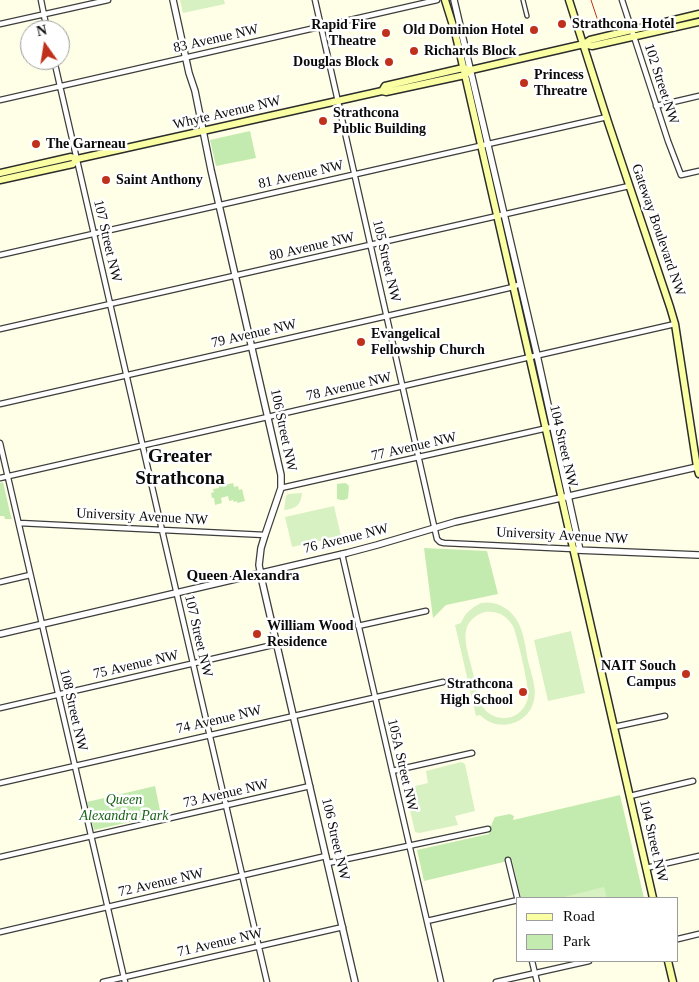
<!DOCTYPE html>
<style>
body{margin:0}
#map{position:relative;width:699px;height:982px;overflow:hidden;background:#ffffe7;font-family:Georgia,serif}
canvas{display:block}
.legend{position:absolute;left:516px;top:897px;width:162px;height:65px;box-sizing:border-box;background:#fff;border:1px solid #9d9d9d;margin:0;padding:6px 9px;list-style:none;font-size:15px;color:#0a0a0a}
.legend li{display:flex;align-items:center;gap:10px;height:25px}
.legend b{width:25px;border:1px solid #9d9d9d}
.north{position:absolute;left:20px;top:20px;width:50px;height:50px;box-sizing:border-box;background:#fff;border:1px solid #9d9d9d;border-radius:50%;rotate:347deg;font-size:14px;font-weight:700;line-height:20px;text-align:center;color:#0a0a0a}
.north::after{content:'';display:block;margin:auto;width:18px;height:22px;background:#c0311c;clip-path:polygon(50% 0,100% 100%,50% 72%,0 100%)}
</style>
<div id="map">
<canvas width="699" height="982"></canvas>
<ul class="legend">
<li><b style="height:6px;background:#f9ffa2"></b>Road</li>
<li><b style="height:14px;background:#c4ebaf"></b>Park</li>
</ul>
<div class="north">N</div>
</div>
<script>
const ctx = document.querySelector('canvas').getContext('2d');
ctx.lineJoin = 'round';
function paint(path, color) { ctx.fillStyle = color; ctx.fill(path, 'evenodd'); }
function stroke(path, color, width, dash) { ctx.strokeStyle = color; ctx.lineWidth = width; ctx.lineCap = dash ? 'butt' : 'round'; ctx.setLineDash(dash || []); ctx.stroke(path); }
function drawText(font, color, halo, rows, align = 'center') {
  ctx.font = font + ' Georgia,serif'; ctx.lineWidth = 5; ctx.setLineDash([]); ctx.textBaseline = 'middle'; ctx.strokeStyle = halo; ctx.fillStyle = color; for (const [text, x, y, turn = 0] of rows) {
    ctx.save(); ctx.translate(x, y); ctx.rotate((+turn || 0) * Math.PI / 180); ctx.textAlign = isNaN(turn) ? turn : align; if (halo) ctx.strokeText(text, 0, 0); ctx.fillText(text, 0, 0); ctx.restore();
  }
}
paint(new Path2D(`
 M250,131L256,158L216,166L210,140Z
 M3,482L11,517L12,519H5L4,516H0V483Z
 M225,482V485L233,483L234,487L238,486L239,490L242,489L245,501L237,503V501L234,502L233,500L229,501L228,496L221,498L222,503L215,505L214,498H212L211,493L214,492L213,489L219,488L218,484Z
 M345,483L347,484L349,486L348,498C345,501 340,500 337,499V484Z
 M424,548L487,551L498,594L446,605L433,618Z
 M155,786L161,815L94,830L87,802Z
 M620,795L644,898H521L512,860L424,881L417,850L489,834L488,826L492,825V823L495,817L510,814L514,816L513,820Z`), '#c4ebaf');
paint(new Path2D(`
 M180,0H224L225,4L183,13Z
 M302,493C301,505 296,509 284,510L286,496L288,494Z
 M334,506L341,536L292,547L285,517Z
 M481,603C497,600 512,609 519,624C524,634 526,650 528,661C531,673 537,688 534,700C529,725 497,733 480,715L476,716L455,625L461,623C465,613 471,608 481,603ZM485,612C497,611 506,615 513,626C517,635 530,690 528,698C521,725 488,724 479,700C476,688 474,677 471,665C466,644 457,621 485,612Z
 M571,631L585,693L548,701L534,640Z
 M461,762L465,764L475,811L455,816L458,825L419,833L415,832L407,797H409L407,788L428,783L426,771Z
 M604,887L607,898H560Z`), '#d8f1c2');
const pedestrian = new Path2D(`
 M523,0L527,16`);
const minor = new Path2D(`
 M41,0L47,30
 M315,0L437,539L440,542L444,543L573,549
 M622,0L668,141L681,175L699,171
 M0,24L108,0
 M54,60L162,530L267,982
 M0,100L437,0
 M656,106L699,96
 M0,255L607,117
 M0,329L629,186
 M0,404L475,296L513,287L520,284
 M0,443L125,982
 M0,478L675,324
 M281,488L552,427
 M19,523L265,535
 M342,554L441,982
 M0,582L30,575
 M358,626L426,611
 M0,708L277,644
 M614,727L665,716
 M392,771L472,753
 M0,783L443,682
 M630,796L693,781
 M0,857L310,786
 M508,860L518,901
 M328,863L488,829
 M646,868L699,856
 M427,921L518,900
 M0,932L326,856
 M678,939L699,934
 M532,961L537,982
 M103,982L343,927
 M496,982L589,961`);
const tertiary = new Path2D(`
 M173,0L189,73L195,91L211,170L281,475V488L265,535L261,548L259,565L262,581L355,982
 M454,0L537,355L580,550
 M576,550L699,555
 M0,634L347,553L377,545L455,522L697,467`);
const secondary = new Path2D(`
 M445,0L455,32L465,75L653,898
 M569,0L608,122L670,307L675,324L697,467L699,474
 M584,44L592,46L699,22
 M382,91L385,86L463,68L467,69
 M0,173L71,157L77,159L382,91L386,92L465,75L471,70L584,44L590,40L699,14
 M0,180L73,164L77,159
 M668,961L673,982`);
stroke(pedestrian, '#3d3d3d', 5.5);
stroke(minor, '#3d3d3d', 7);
stroke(tertiary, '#3d3d3d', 8);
stroke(secondary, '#2c2c2c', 9);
stroke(pedestrian, '#fff', 3);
stroke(minor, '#fff', 4.5);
stroke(tertiary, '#fff', 5.5);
stroke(secondary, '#f9ffa2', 6);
stroke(new Path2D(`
 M591,0L600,27`), '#c0311c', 1);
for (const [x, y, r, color] of [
 [562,24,5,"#c0311c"],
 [534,30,5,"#c0311c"],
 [386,33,5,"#c0311c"],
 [414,51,5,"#c0311c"],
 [389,62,5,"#c0311c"],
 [524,83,5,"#c0311c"],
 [323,121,5,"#c0311c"],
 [36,144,5,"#c0311c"],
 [106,180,5,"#c0311c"],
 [361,342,5,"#c0311c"],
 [257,634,5,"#c0311c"],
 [686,674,5,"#c0311c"],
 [523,692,5,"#c0311c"]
]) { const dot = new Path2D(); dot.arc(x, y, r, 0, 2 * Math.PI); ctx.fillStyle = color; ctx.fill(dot); stroke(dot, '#fff', 2); }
drawText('bold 14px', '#0a0a0a', '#fff', [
 ["Strathcona Hotel",572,24],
 ["Rapid Fire",376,25,"right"],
 ["Theatre",376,41,"right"],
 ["Old Dominion Hotel",524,30,"right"],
 ["Richards Block",424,51],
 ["Douglas Block",379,62,"right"],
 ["Princess",534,75],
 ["Threatre",534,91],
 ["Strathcona",333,113],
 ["Public Building",333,129],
 ["The Garneau",46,144],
 ["Saint Anthony",116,180],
 ["Evangelical",371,334],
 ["Fellowship Church",371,350],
 ["William Wood",267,626],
 ["Residence",267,642],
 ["NAIT Souch",676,666,"right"],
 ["Campus",676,682,"right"],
 ["Strathcona",513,684,"right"],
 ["High School",513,700,"right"]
], 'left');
drawText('14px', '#0a0a0a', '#fff', [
 ["83 Avenue NW",216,39,-13],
 ["102 Street NW",661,84,72],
 ["Whyte Avenue NW",227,113,-13],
 ["81 Avenue NW",301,175,-13],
 ["Gateway Boulevard NW",658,230,71],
 ["107 Street NW",107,241,77],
 ["80 Avenue NW",312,247,-13],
 ["105 Street NW",386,261,77],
 ["79 Avenue NW",254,334,-13],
 ["78 Avenue NW",349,387,-13],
 ["106 Street NW",283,430,78],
 ["104 Street NW",563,446,77],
 ["77 Avenue NW",414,447,-13],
 ["University Avenue NW",142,517,3],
 ["University Avenue NW",562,536,3],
 ["76 Avenue NW",346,539,-14],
 ["107 Street NW",198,636,77],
 ["75 Avenue NW",136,665,-13],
 ["108 Street NW",73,710,77],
 ["74 Avenue NW",219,720,-13],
 ["105A Street NW",402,765,77],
 ["73 Avenue NW",226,794,-13],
 ["106 Street NW",335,839,77],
 ["104 Street NW",653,841,77],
 ["72 Avenue NW",161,883,-13],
 ["71 Avenue NW",220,943,-13]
]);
drawText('italic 14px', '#1b6418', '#fff', [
 ["Queen",124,800],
 ["Alexandra Park",124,816]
]);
drawText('bold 15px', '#0a0a0a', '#fff', [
 ["Queen Alexandra",243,576]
]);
drawText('bold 19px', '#0a0a0a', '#fff', [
 ["Greater",180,457],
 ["Strathcona",180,479]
]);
</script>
